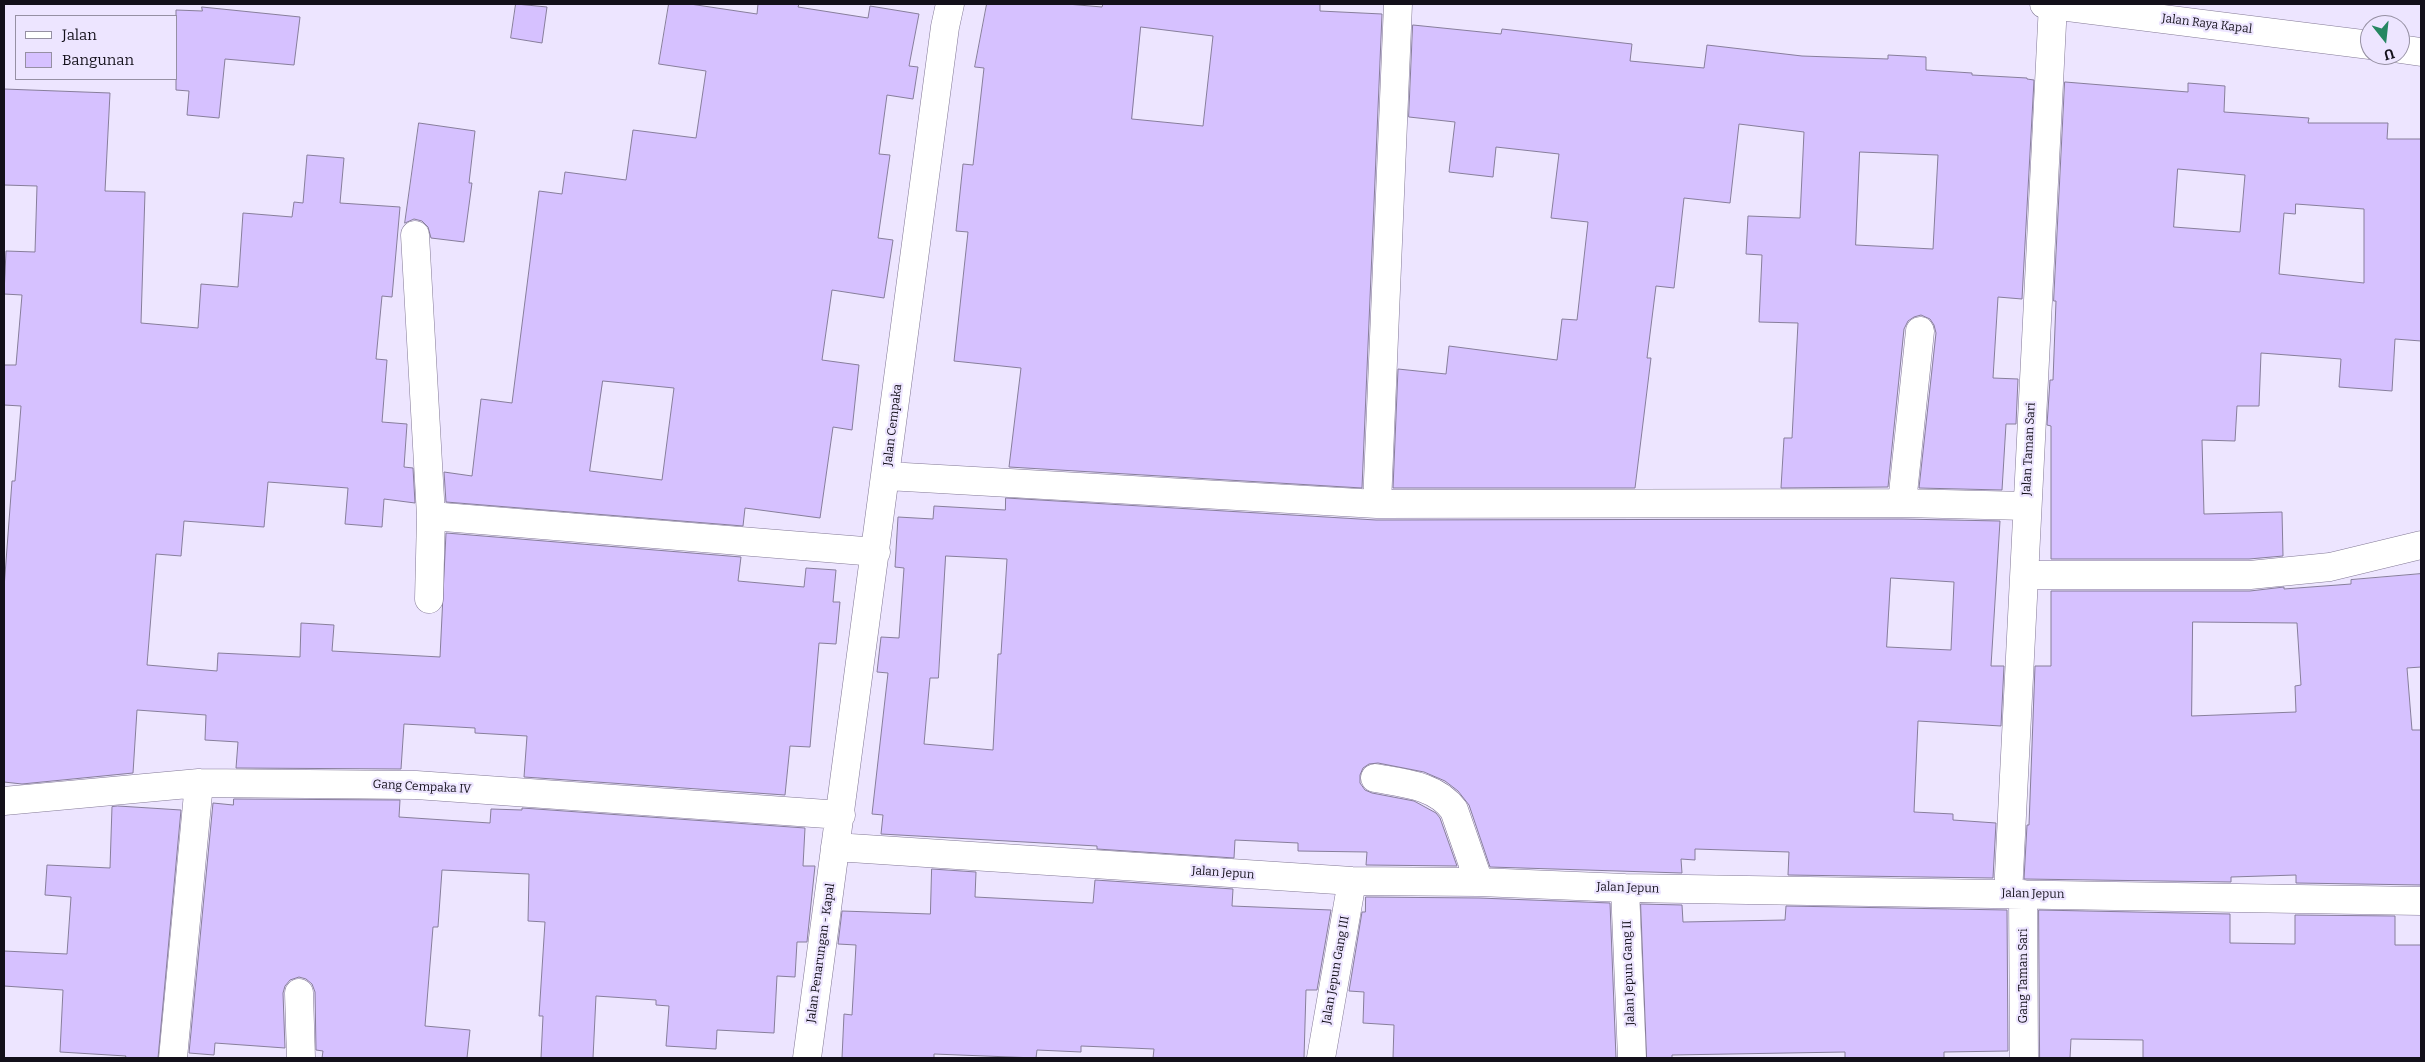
<!DOCTYPE html>
<style>
body{margin:0}
#map{position:relative;width:2425px;height:1062px;overflow:hidden;background:#ede5ff;font-family:Bitter,serif}
canvas{display:block}
.frame{position:absolute;inset:0;border:5px solid #13101a;pointer-events:none}
.legend{position:absolute;left:15px;top:15px;width:162px;height:65px;box-sizing:border-box;background:#ede5ff;border:1px solid #9690a3;margin:0;padding:6px 9px;list-style:none;font-size:15px;color:#13101a}
.legend li{display:flex;align-items:center;gap:10px;height:25px}
.legend b{width:25px;border:1px solid #9690a3}
.north{position:absolute;left:2360px;top:15px;width:50px;height:50px;box-sizing:border-box;background:#ede5ff;border:1px solid #9690a3;border-radius:50%;rotate:164deg;font-size:14px;font-weight:700;line-height:20px;text-align:center;color:#13101a}
.north::after{content:'';display:block;margin:auto;width:18px;height:22px;background:#268761;clip-path:polygon(50% 0,100% 100%,50% 72%,0 100%)}
</style>
<div id="map">
<canvas width="2425" height="1062"></canvas>
<div class="frame"></div>
<ul class="legend">
<li><b style="height:6px;background:#fff"></b>Jalan</li>
<li><b style="height:14px;background:#d6c1ff"></b>Bangunan</li>
</ul>
<div class="north">U</div>
</div>
<script>
const ctx = document.querySelector('canvas').getContext('2d');
ctx.lineJoin = 'round';
function paint(path, color) { ctx.fillStyle = color; ctx.fill(path, 'evenodd'); }
function stroke(path, color, width, dash) { ctx.strokeStyle = color; ctx.lineWidth = width; ctx.lineCap = dash ? 'butt' : 'round'; ctx.setLineDash(dash || []); ctx.stroke(path); }
function drawText(font, color, halo, rows, align = 'center') {
  ctx.font = font + ' Bitter,serif'; ctx.lineWidth = 4.5; ctx.setLineDash([]); ctx.textBaseline = 'middle'; ctx.strokeStyle = halo; ctx.fillStyle = color; for (const [text, x, y, turn = 0] of rows) {
    ctx.save(); ctx.translate(x, y); ctx.rotate((+turn || 0) * Math.PI / 180); ctx.textAlign = isNaN(turn) ? turn : align; if (halo) ctx.strokeText(text, 0, 0); ctx.fillText(text, 0, 0); ctx.restore();
  }
}
const building = new Path2D(`
 M516,4L547,7L542,43L511,38Z
 M669,4H690L757,14L758,4H799L798,7L868,18L870,6L919,14L909,66L918,67L913,99L887,95L879,154L890,155L878,238L893,240L884,298L832,290L822,360L859,365L852,430L833,427L820,518L745,508L743,526L446,502L444,472L472,476L481,399L512,403L539,191L562,194L565,172L626,180L633,130L696,138L706,71L659,64ZM603,381L674,388L662,480L590,471Z
 M987,4H1067L1102,7L1103,4H1320V11L1382,14L1362,488L1009,467L1021,368L954,361L968,232L956,231L963,164L973,165L984,68L975,67ZM1141,27L1213,36L1203,126L1132,119Z
 M202,7L300,17L294,65L225,59L219,118L187,115L189,91L176,90V10L202,11Z
 M1413,25L1501,34L1502,29L1632,44L1630,61L1704,68L1707,45L1802,56L1888,59V55L1926,57V70L1972,73V75L2027,78V79L2034,80L2022,299L1998,297L1993,378L2018,379L2016,424H2006L2002,490L1919,488L1936,333L1934,325L1930,319L1921,315L1914,317L1908,321L1904,329L1888,487L1781,488L1784,438H1792L1798,323L1759,322L1762,255L1746,254L1748,216L1800,218L1804,132L1739,124L1730,203L1684,198L1674,288L1656,286L1647,358H1651L1635,488H1393L1398,369L1446,374L1449,346L1557,360L1562,319L1577,320L1588,222L1551,218L1559,154L1496,147L1493,177L1449,172L1455,122L1409,117ZM1860,152L1938,155L1933,249L1856,245Z
 M2065,82L2188,92V83L2225,86L2224,112L2309,118L2308,123H2388L2387,139H2421V341L2395,339L2392,391L2339,387L2341,359L2261,353L2259,406H2237L2235,441L2202,440L2204,514L2282,512L2283,556L2249,559H2051V426L2047,425L2050,380H2053L2056,301H2054ZM2178,169L2245,175L2240,232L2174,227ZM2296,204L2364,209V283L2279,274L2284,213L2295,214Z
 M4,89L110,93L105,191L145,192L141,323L198,328L201,284L238,287L243,213L292,217L294,202L303,203L307,155L344,158L340,203L400,207L392,297L382,296L376,359L387,360L382,422L407,424L404,467L413,468L415,503L384,499L382,527L345,524L348,488L268,482L264,527L184,521L181,556L156,554L147,665L217,671L218,653L300,657L301,623L334,625L332,651L440,657L446,533L741,557L738,581L804,587L806,568L836,570L833,602H840L836,644L819,643L810,747L790,746L785,795L524,777L527,736L475,733V728L404,724L401,769L236,768L238,742L205,740L206,715L137,710L133,773L22,784L4,782V588L12,481H15L21,406L4,405V365H16L22,295L4,294L6,251L35,252L37,186L4,185Z
 M419,123L475,131L469,183H472L464,242L431,238L428,227L422,221L414,219L405,223Z
 M1006,498L1376,520L1902,519L2000,521L1991,666H2004L2001,726L1918,721L1914,812L1953,814V820L1996,823L1993,878L1788,875L1789,852L1695,849V860L1681,859L1682,873L1490,867L1469,805L1458,791L1445,781L1424,772L1378,763L1369,764L1363,768L1360,775V783L1365,790L1372,793L1414,801L1436,813L1440,818L1457,866L1366,865L1367,852L1298,851V843L1235,840L1234,858L1097,849V846L881,834L883,815L872,814L888,673L877,672L881,637L899,638L904,568L895,567L898,517L933,519L934,506L1005,510ZM946,556L1007,559L1001,654H998L993,750L924,744L930,678H938ZM1891,578L1954,582L1951,650L1887,647Z
 M2421,574V667L2407,668L2412,730H2421V885L2296,883V875L2231,877V882L2024,879L2027,825H2029L2035,666H2051V591H2250L2284,587V589L2351,584V580ZM2193,622L2297,623L2301,685L2295,686L2296,712L2192,716Z
 M234,799L400,800L399,817L490,823L491,809L522,810V808L805,828L803,866H815L807,942H797L795,977L777,976L774,1033L717,1030L716,1049L666,1046L669,1006L656,1005V1000L596,996L593,1058H541L543,1016H539L545,922L528,921L529,874L442,870L438,927H433L425,1026L470,1030L467,1058H322L323,1051L316,1050L315,992L312,984L306,979L299,977L290,980L285,986L283,993L285,1048L215,1043L214,1055L189,1053L213,803L233,805Z
 M118,806L181,810L158,1058H125L126,1056L60,1052L63,990L4,986V951L67,954L71,897L45,895L47,865L110,868L112,807Z
 M932,869L976,872L975,897L1093,903L1095,880L1233,889L1232,906L1331,910L1317,990H1306L1304,1058H1153L1154,1049L1081,1046V1052L1037,1050L1036,1058L934,1054V1058H842L844,1014L852,1015L856,945L838,944L842,911L930,914Z
 M1366,897L1479,898L1610,903L1616,1058H1393L1394,1025L1363,1023L1364,992L1349,991L1362,912H1365Z
 M1641,904L1682,905L1683,922L1785,920L1786,906L2007,910L2008,1051L1944,1052V1058H1845V1052L1672,1055V1058H1647Z
 M2039,910L2230,914V943L2295,944V915L2395,916V945H2421V1058H2143V1040L2071,1039L2070,1058H2040Z`);
paint(building, '#d6c1ff');
stroke(building, '#877e9b', 1);
const minor = new Path2D(`
 M415,235L431,516L429,599
 M887,476L1377,504L1902,503L2026,506
 M1902,503L1920,331
 M1377,504L1398,4
 M431,516L876,552
 M2025,575H2250L2330,567L2421,545
 M1375,778C1403,783 1436,785 1454,810L1479,882
 M4,801L199,783L416,785L841,815
 M835,847L1352,881L1479,882L1625,888L2421,901
 M1625,888L1632,1058
 M2008,894L2053,4
 M2023,894L2024,1058
 M299,993L301,1058
 M173,1058L199,783
 M807,1058L945,27L950,4
 M1321,1058L1352,881`);
const highway = new Path2D(`
 M2044,4L2370,45
 M2400,49L2421,52`);
stroke(minor, '#837996', 29);
stroke(highway, '#837996', 29);
stroke(minor, '#fff', 28);
stroke(highway, '#fff', 28);
drawText('12px', '#13101a', '#ede5ff', [
 ["Jalan Raya Kapal",2207,24,7],
 ["Jalan Cempaka",893,425,-83],
 ["Jalan Taman Sari",2029,449,-87],
 ["Gang Cempaka IV",422,787,3],
 ["Jalan Jepun",1223,873,4],
 ["Jalan Jepun",1628,888,2],
 ["Jalan Jepun",2033,894,1],
 ["Jalan Penarungan - Kapal",821,953,-82],
 ["Jalan Jepun Gang III",1336,970,-80],
 ["Jalan Jepun Gang II",1629,973,-92],
 ["Gang Taman Sari",2024,976,-90]
]);
</script>
